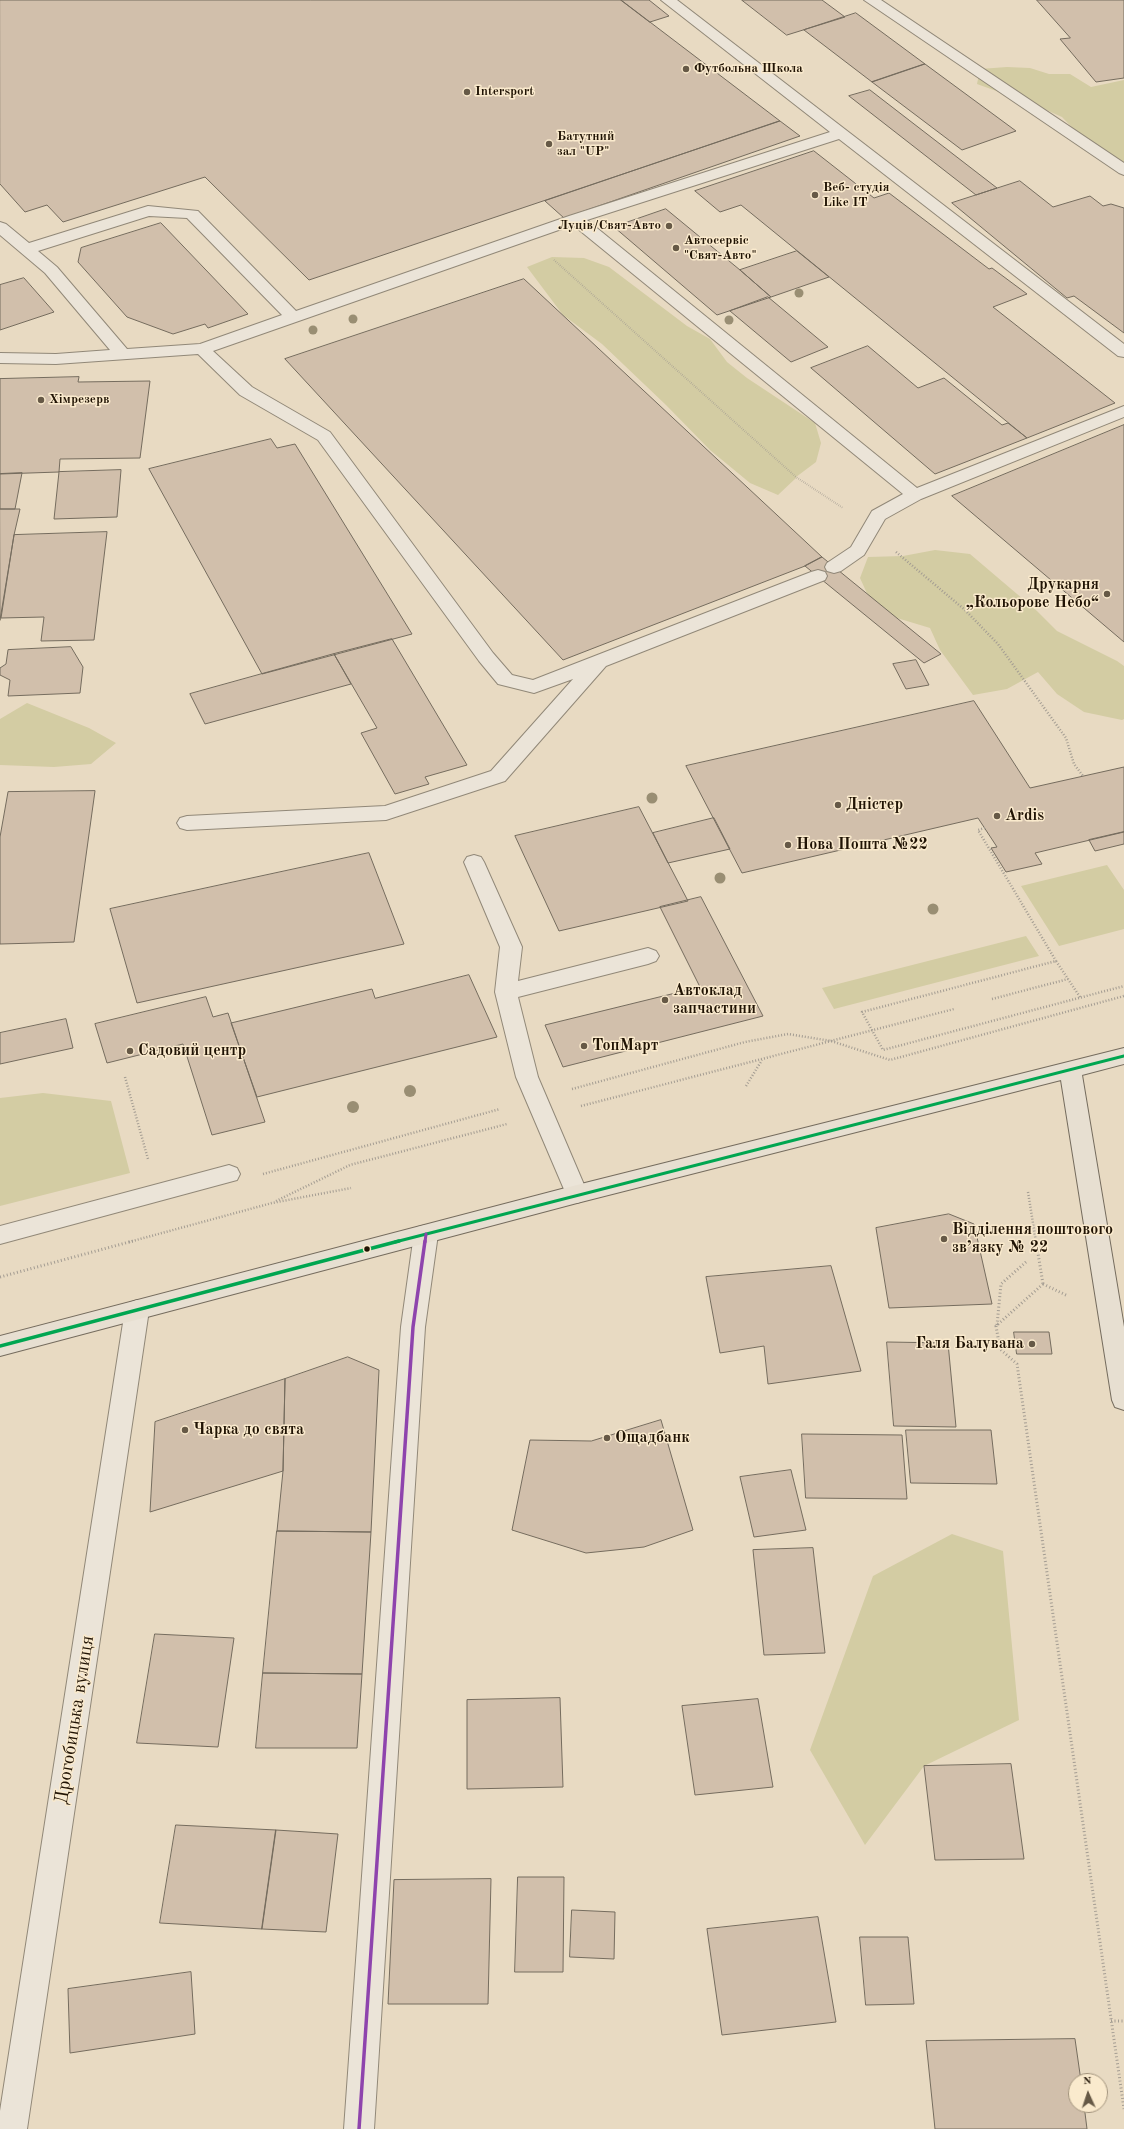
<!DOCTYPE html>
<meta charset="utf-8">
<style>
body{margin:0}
#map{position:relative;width:1124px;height:2129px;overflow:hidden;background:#e8dac2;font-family:"Old Standard TT",serif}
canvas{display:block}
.north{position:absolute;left:1068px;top:2073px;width:40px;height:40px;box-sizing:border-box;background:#faeacd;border:1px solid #a3947d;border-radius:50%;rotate:357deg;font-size:11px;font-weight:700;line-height:16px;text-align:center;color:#201304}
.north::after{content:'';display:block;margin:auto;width:14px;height:18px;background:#665946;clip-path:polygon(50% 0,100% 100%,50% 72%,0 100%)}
</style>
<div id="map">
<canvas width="1124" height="2129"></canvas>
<div class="north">N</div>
</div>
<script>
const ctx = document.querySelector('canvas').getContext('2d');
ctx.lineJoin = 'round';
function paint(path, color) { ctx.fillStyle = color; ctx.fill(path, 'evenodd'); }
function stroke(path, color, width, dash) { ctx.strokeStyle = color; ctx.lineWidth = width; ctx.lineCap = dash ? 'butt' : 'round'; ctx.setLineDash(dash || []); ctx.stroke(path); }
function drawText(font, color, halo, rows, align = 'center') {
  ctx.font = font + ' "Old Standard TT",serif'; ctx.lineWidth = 3; ctx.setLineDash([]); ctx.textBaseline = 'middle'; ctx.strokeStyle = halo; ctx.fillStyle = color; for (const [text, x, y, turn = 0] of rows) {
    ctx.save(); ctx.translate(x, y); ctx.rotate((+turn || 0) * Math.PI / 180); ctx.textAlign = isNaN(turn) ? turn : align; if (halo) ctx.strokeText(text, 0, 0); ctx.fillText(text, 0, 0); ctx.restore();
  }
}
paint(new Path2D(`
 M1007,67L1030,68L1049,74H1070L1091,87L1124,80V164L1085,141L1062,117L1035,105L977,84L980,69Z
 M552,257L584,258L609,267L687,326L710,339L727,362L747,378L815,423L821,443L816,462L796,477V478L778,495L750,483L710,450L666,405L602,344L563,315L527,267Z
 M935,550L970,554L1037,611L1057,631L1117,661L1124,666V719L1122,720L1084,712L1057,694L1038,672L1007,689L973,695L940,650L930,628L897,618L870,600L860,578L868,557L903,556Z
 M27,703L89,728L116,743L91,764L54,767L0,765V719Z
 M1107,865L1124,890V929L1059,946L1021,886Z
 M1026,936L1039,956L834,1009L822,988Z
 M43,1093L111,1101L130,1173L0,1206V1098Z
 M952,1534L1003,1551L1019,1720L924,1766L865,1845L810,1750L873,1576Z`), '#d3cca3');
const building = new Path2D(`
 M0,0H621L780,121L309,280L205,177L63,222L47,205L25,212L0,184Z
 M621,0H649L669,16L650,22Z
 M742,0H822L845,17L787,35Z
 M1037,0H1124V78L1096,82L1060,39L1070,38Z
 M856,13L925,64L872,82L804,30Z
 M925,64L1016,131L962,150L872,82Z
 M870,90L997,188L976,195L849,96Z
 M780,121L800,136L564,218L545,201Z
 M814,151L874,198L889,193L989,269L992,268L1027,294L993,307L1115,403L1027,438L741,205L720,212L695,191Z
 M1020,181L1053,207L1090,196L1103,206L1111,204L1124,208V333L1074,296L1067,298L952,203Z
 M666,209L740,270L771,297L717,315L614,227Z
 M161,223L248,314L208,328L205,324L173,334L127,317L78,262L81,248Z
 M797,251L829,277L771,297L740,270Z
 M24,278L54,312L0,330V285Z
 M524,279L822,557L805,566L563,660L285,359Z
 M768,297L828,347L791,362L730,311Z
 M868,346L918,388L944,378L1002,425L1008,423L1027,438L935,474L811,368Z
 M79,377L78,382L150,381L140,458L60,459L59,472L0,474V379Z
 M1124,425V642L952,496Z
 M271,439L277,448L295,444L412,634L262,674L149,469Z
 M121,470L117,517L54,519L59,472Z
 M22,473L15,509H0V474Z
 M0,509H20L14,535L0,620Z
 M107,532L94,640L41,641L44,617L1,618L14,535Z
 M822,557L941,654L924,663L805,566Z
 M392,639L467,765L425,777L429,784L395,794L361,733L377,728L334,654Z
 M71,647L83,667L80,693L8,696L10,680L0,675V668L6,664L8,650Z
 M334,654L351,684L205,724L190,694Z
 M916,660L929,685L906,689L893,664Z
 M974,701L1030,788L1124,767V832L1035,853L1042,864L1006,872L991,848L997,847L978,818L742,873L686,766Z
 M95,791L74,942L0,944V837L8,792Z
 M639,807L688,901L559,931L515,836Z
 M714,818L730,849L668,863L653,833Z
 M1124,832V844L1095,851L1089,840Z
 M369,853L404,944L137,1003L110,909Z
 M701,897L763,1016L563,1067L545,1025L700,987L660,907Z
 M469,975L497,1037L257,1097L231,1023L372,989L375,998Z
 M206,997L213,1017L228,1013L265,1122L212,1135L183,1044L107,1063L95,1024Z
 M66,1019L73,1048L0,1064V1033Z
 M949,1214L974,1224L992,1304L889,1308L876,1228Z
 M831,1266L861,1371L768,1384L764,1346L720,1353L706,1277Z
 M1014,1332H1049L1052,1354H1017Z
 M887,1342L948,1343L956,1427L894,1426Z
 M348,1357L379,1370L371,1532L277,1531L283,1471L285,1379Z
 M285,1379L283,1471L150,1512L155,1422Z
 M661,1420L693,1530L644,1547L586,1553L512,1530L530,1440L591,1441Z
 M906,1430H991L997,1484L911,1483Z
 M802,1434L902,1435L907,1499L806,1498Z
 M791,1470L806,1530L754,1537L740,1477Z
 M277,1531L371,1532L362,1674L263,1673Z
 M813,1548L825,1653L764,1655L753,1550Z
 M155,1634L234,1638L218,1747L137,1743Z
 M263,1673L362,1674L357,1748H256Z
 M560,1698L563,1787L467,1789V1700Z
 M758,1699L773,1787L695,1795L682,1706Z
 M1011,1764L1024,1859L935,1860L924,1766Z
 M176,1825L276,1830L262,1929L160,1923Z
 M276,1830L338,1834L326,1932L262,1929Z
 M518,1877H564L563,1972H515Z
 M491,1879L488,2004H388L394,1880Z
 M572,1910L615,1912L614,1959L570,1957Z
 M818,1917L836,2022L722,2035L707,1929Z
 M860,1937H908L914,2004L866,2005Z
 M191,1972L195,2034L70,2053L68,1989Z
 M1075,2039L1081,2081H1076V2105H1084L1087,2129H935L926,2041Z`);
paint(building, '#d1bfab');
stroke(building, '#756c5e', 1);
const minor = new Path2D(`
 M661,0H677L1124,344V357L1118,356L839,139L587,220L917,488L1124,406V417L921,499L885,519L864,555L841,571L834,573L827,571L825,567L827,563L851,547L872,511L903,494L573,225L213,351L252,387L330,432L493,653L512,675L533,680L811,572L818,570L825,572L827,576L825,580L606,666L505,781L386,820L187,830L180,828L177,823L180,818L187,816L385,806L491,771L573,679L534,693L498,684L479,661L318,440L240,395L198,354L56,364L0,363V353L56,354L110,350L45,273L0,235V222L6,224L29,243L148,206L198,211L296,311L569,216L830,132ZM149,216L187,218L282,315L200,344L127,349L57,267L38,251Z
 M864,0H881L1124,163V175L1119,173Z
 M474,855L481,857L484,862L522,947L518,981L648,948L656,951L659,956L656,961L648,964L518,997L538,1077L588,1194L585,1200L577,1203L569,1200L566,1194L516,1077L495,992L500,947L464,862L467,857Z
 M229,1165L237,1168L240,1174L237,1180L0,1244V1226Z
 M426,1225L434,1227L438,1234L425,1327L374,2129H344L401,1327L414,1234L418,1227Z
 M137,1300L145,1303L149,1310L27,2129H0V2111L125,1310L129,1303Z`);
const major = new Path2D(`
 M1124,1048V1064L1082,1075L1124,1327V1410L1115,1407L1112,1400L1061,1080L577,1203L0,1356V1336L577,1185Z`);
stroke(minor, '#918878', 2);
stroke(major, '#756c5e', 2);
stroke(new Path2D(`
 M554,260L796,477L843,508`), '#a39c92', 2, [0.5, 1.5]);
stroke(new Path2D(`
 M896,552L965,610L998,644L1066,738L1074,764L1083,776
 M985,828L978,830L1056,961
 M1080,997L1056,961L862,1012L883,1050L1124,986
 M992,999L1068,979
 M125,1077L148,1159
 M746,1086L762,1060
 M572,1089L745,1042L788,1034L831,1041L890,1060L1124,996
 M581,1106L954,1009
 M263,1174L500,1109
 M1028,1192L1036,1242
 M276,1201L350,1165L507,1124
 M129,1242L272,1203L351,1188`), '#a39c92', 2.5, [1, 2]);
stroke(new Path2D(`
 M1036,1241L1043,1284
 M0,1277L133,1241
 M1043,1284L996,1326L1000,1349L1017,1364L1124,2109
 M1043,1284L1068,1296
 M997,1325L1001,1284L1026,1262
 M1111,2021H1124`), '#a39c92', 3, [1, 2.5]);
paint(minor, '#ebe4d8');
paint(major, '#e7dfd1');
stroke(new Path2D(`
 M395,1242L1124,1056`), '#00a651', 3);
stroke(new Path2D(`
 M0,1346L399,1241`), '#00a651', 3.5);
stroke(new Path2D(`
 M425,1242L426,1234`), '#8e44ad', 3);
stroke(new Path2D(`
 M359,2129L413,1327L425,1241`), '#8e44ad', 3.5);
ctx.fillStyle = '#998e73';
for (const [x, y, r] of [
 [799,293,4.5],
 [353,319,4.5],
 [729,320,4.5],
 [313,330,4.5],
 [652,798,5.5],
 [720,878,5.5],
 [933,909,5.5],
 [410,1091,6],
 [353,1107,6]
]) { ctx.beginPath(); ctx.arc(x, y, r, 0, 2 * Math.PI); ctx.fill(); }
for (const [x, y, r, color] of [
 [686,69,4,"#665946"],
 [467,92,4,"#665946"],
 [549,144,4,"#665946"],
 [815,195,4,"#665946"],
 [669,226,4,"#665946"],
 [676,248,4,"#665946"],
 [41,400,4,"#665946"],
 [1107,594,4,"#665946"],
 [838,805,4,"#665946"],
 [997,816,4,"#665946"],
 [788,845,4,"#665946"],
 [665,1000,4,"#665946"],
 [584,1046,4,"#665946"],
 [130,1051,4,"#665946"],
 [944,1239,4,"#665946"],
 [367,1249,3.5,"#201304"],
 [1032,1344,4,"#665946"],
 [185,1430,4,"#665946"],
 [607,1438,4,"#665946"]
]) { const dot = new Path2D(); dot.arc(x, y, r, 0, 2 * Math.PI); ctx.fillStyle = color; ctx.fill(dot); stroke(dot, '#faeacd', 1.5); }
drawText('bold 13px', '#201304', '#faeacd', [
 ["Футбольна Школа",694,69],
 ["Intersport",475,92],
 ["Батутний",557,137],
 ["зал \"UP\"",557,152],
 ["Веб- студія",823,188],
 ["Like IT",823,203],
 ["Луців/Свят-Авто",661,226,"right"],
 ["Автосервіс",684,241],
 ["\"Свят-Авто\"",684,256],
 ["Хімрезерв",49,400]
], 'left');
drawText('bold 16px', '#201304', '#faeacd', [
 ["Друкарня",1099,585,"right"],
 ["„Кольорове Небо“",1099,603,"right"],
 ["Дністер",846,805],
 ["Ardis",1005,816],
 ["Нова Пошта №22",796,845],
 ["Автоклад",673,991],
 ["запчастини",673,1009],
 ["ТопМарт",592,1046],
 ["Садовий центр",138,1051],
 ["Відділення поштового",952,1230],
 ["зв’язку № 22",952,1248],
 ["Галя Балувана",1024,1344,"right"],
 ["Чарка до свята",193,1430],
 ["Ощадбанк",615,1438]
], 'left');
drawText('19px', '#201304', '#faeacd', [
 ["Дрогобицька вулиця",75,1720,-81]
]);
</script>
